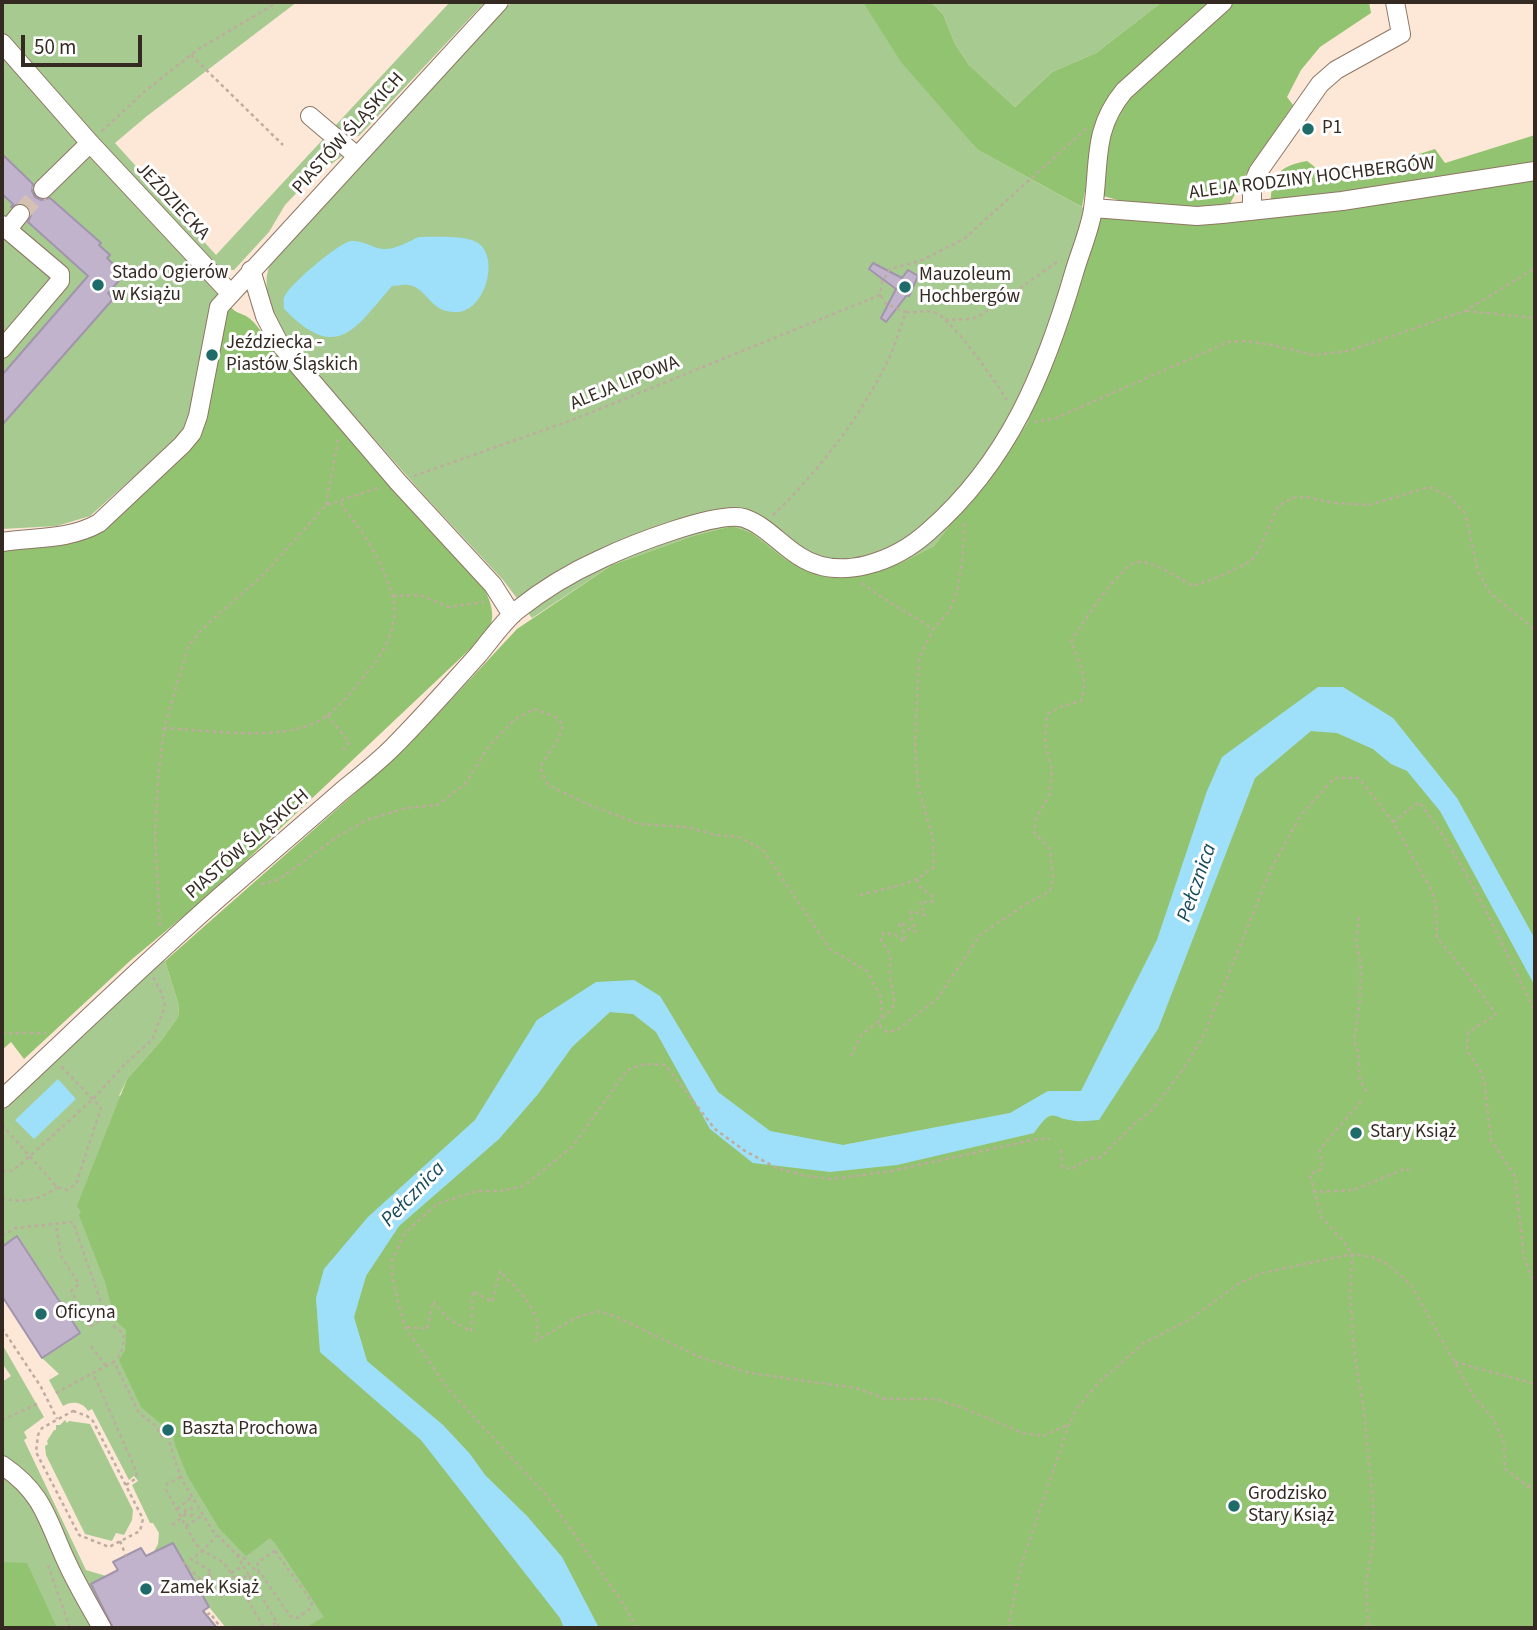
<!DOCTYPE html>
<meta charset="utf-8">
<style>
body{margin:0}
#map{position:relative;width:1537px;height:1630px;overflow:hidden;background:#fde7d7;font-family:"Source Sans 3",sans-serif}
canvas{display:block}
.frame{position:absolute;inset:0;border:4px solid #342a22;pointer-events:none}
.scale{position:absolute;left:21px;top:35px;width:121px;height:32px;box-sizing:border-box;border:4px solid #342a22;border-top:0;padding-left:9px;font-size:21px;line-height:24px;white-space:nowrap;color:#342a22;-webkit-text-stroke:5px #fff;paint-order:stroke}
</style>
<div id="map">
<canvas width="1537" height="1630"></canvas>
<div class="frame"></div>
<div class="scale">50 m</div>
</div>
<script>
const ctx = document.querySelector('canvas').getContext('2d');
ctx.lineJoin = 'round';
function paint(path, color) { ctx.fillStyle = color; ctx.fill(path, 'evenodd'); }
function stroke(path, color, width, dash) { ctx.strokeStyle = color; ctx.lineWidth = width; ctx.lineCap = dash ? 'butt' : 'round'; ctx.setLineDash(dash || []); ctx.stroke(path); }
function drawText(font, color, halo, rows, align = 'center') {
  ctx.font = font + ' "Source Sans 3",sans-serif'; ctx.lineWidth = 6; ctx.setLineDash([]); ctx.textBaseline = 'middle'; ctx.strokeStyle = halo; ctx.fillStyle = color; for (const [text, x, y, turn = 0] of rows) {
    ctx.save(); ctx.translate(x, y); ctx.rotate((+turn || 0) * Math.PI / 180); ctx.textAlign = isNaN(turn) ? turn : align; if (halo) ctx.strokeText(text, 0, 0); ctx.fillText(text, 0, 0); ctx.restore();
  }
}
paint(new Path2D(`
 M2,2H297L147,116L115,143L216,255L326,136L341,151L342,156L307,182L285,205L269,232L234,270L218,269L2,33Z
 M450,2H485L359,136L350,138L335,126Z
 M512,2H863L978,150L1100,217L1535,191V1628H226L209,1607L173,1543L153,1553L158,1544L159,1533L153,1523H150L132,1485L138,1481L134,1476L129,1480L92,1409L88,1411C82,1401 71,1401 63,1406L49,1380L59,1374L42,1358L80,1332L18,1236L2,1247V1105L159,961H165L179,1006L178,1017L160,1042L127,1079L119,1096L759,835L1027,426L934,546L901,563L862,574L837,578L818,575L785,559L752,533L732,526L693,536L612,565L532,618L503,580L421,492L290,343C273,314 255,284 276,252Z
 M931,2H1162L1096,53L1052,72L1015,107L969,65L955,44L943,14Z
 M2,51L221,291L194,410L184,432L90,516L57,526L2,529Z
 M2,1344L44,1417L24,1432L27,1438L24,1440L86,1570L106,1576L92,1584L110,1628H2V1382L11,1376L2,1363Z
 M65,1420L67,1423L69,1421L90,1424L133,1510L132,1520L124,1535L116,1533L112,1541L85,1534L46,1455L45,1446L48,1444L47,1441L54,1430H56V1425H60Z`), '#a7ca91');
paint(new Path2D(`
 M863,2H931L943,14L955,44L969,65L1015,107L1052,72L1096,53L1162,2H1369L1371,13L1320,47L1301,70L1287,97L1293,105L1247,172L1227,209L1201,211L1129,203L1085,191L1082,207L978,150L901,62Z
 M1535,135V262L1533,264L1535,270V939L1457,798L1393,718L1343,687L1207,791L1157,940L1081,1091H1048L1010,1113L843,1145L770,1131L718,1092L660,996L537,1020L475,1120L368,1217L324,1269L316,1298L320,1352L421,1440L560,1618L564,1628H305L324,1617L275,1543L270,1538L246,1556L219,1528L187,1475L175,1445L173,1435L176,1427L171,1422L166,1421L161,1424L141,1407L119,1360L125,1350L126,1330L115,1320L105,1282L79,1215L81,1212L77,1206L127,1079L160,1042L178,1017L179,1006L165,961L405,749L517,629L612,565L693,536L732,526L752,533L785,559L818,575L837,578L862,574L901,563L934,546L1027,425L1065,324L1100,217L1271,216C1270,183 1271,167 1307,161L1333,181L1435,149L1445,163Z
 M228,304C235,313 238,312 246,316C257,322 265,338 272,348L483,586C491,602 497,617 487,633L215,890L131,960L24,1059L11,1042L2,1050V551L71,541L190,446Z
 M1311,731L1337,733L1373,749L1391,764L1407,770L1440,811L1535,986V1628H599L562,1557L527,1516L485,1475L470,1454L443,1425L367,1361L354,1317L366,1276L399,1226L499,1139L538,1094L572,1047L610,1012L633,1014L656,1032L710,1129L753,1163L997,1141L1034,1133C1049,1112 1050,1113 1075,1121L1158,1029L1255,778Z
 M2,1562L27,1563L57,1628H2Z`), '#92c370');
paint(new Path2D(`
 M419,237C434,237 467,235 478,243C500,258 485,310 458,312C429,314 428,287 408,285C403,284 397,286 392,286C354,330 337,363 284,309C284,305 283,301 284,298C287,286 340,242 351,241C363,240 373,248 383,249C395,250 409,241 419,237Z
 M1318,687H1343L1393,718L1457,798L1535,939V986L1440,811L1407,771L1391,764L1373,749L1337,733L1311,731L1255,778L1158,1029L1099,1120C1092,1120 1083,1122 1076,1121C1049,1119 1055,1104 1034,1133L897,1165L830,1172L753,1163L710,1129L656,1032L633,1014L610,1012L572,1047L538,1094L499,1139L399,1226L366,1276L354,1317L367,1361L443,1425L470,1454L485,1475L527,1516L562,1557L599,1628H564L560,1618L421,1440L320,1352L316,1298L324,1269L368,1217L475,1120L537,1020L596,982L634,980L660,996L718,1092L770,1131L843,1145L1010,1113L1048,1091H1081L1157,940L1207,791L1222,757Z
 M58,1079L76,1099L34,1139L15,1120Z`), '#9edff9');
const building = new Path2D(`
 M2,154L33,184L32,191L35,197L41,200L50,198L101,243L99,245L110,255L107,258L124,275L108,293L113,299L2,425V375L88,276L28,222L31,215L28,206L21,203L11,207L13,204L2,194Z
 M873,263L902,278L908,270L918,276L909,296L907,295L886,322L881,318L896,289L869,269Z
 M17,1236L80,1333L42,1358L2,1296V1247Z
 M173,1543L209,1607L203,1611L217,1628H113L91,1584L118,1570L113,1562L141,1548L146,1556Z`);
paint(building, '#c2b3cd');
stroke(building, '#a294ad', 2);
stroke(new Path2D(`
 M20,214L43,189`), '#d5c1b3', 18, [18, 9]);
const minor = new Path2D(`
 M2,43L90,143L230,293
 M310,116L357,156
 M43,189L90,143
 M1093,208L1197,216L1222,214L1342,201L1535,171
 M1252,211V186L1258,172L1320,84L1336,70L1401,34L1395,2
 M2,225L60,274V281L2,349
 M8,229L20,214
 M251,270L265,316L279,343L398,482L493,585L512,615
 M2,542C35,537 69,540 99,523L182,445L192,433L198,416L219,307L499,2
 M2,1099C75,1031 147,961 222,895C262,860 302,826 342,791C359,777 377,763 393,747C422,718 450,686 478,655C490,641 501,624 516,611C541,591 572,572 601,559C628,546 718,510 744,518C765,525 781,545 799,556C840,583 896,561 929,531C1009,461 1045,372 1074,273C1080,252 1090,230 1093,209C1100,162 1092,130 1124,91L1223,2
 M2,1465C46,1495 47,1522 69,1567C79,1588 91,1608 102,1628`);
stroke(minor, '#8e7664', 20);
stroke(new Path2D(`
 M191,55L283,145
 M102,131L144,92L197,50L278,2
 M1466,311L1535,318
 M906,312C915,313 925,310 933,312C951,316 996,383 1007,400
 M945,320L972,319L983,314L1060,260
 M1034,422L1056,418L1228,342L1246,341L1272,345L1314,355L1348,351L1465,311L1535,268
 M414,476L575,419L880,295L882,282L890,269L920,261L964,239L1086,129
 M326,505L338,440
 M773,515C818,472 863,414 889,358C896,343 900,327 906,312L886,304L881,296
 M862,583C885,601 909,613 933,629
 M393,596L420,595L449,607L484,602
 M327,715L349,742L343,750
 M164,728C207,730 280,742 318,721C339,710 356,686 371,668C387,648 400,620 392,594C385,572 374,550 361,531C354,520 346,513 340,501
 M1393,822L1419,802C1468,866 1500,940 1535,1012
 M261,884L278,880L338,836L367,820L406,808L437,805L465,784L489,746L514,720L534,709L554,716L563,724C561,740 548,752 540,767L548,785L587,804L639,824L687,827L715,835L739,837L763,850L830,949L867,971L881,997L882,1018L877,1023L887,1032L897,1030L937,999L980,935L1024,905L1050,891L1053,878L1050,849L1034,832L1036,818L1049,796L1052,769L1045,743L1047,714L1060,707L1081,701C1089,680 1079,662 1071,642C1080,626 1121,564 1137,562C1152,560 1180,579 1193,586L1221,576L1251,561L1260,548L1278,506L1292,498L1307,497L1334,503L1369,505L1429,487L1450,497L1465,513L1478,571L1490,593L1535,630
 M860,895L901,885L917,879L934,867L933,839L918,786L915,743L919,659L933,629L950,611L958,588L963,556L964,520
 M1359,917L1356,941L1361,964L1360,1000L1354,1040L1358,1051L1360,1081L1367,1092
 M160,926L155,836L158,781L164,728L188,647L202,629L264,574L326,505L381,487
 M882,1018C902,1003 892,997 890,977C888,955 896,961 881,940L883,933L894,934L904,942L905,935L899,924L902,923L913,932L916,931L910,914L912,911L924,915L925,912L920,906L921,901L930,903L933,901L932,896L920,887L917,879
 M2,1033H46
 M851,1056L861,1035L877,1023
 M1361,1101L1320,1149L1322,1169L1310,1174L1321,1217L1344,1242L1352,1254L1350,1296L1354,1350L1364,1412L1373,1503V1542L1366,1581L1368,1628
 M2,1125L57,1187L67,1190L76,1184L101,1108L61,1066
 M1061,1150L1062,1167L1071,1169L1089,1159L1101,1157L1133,1125L1152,1110L1184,1068L1203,1037L1272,867L1301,815L1334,778H1359L1393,822L1432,891L1436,907L1437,938L1469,976L1496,1015L1468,1032L1467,1051L1479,1068L1484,1080L1491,1140L1515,1176L1524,1257L1535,1285
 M2,1171H11L20,1165L93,1099L124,1065L152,1040L165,1006L162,994L153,977
 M1313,1192L1354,1190L1404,1169L1409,1170
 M2,1197C19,1205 43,1199 57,1187
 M2,1236L15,1228L73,1222L106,1317L91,1326L71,1291L79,1284L61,1256L56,1225
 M113,1326L123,1333C125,1345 122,1354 114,1362
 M407,1327L427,1329L433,1301L448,1319L471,1331L473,1291L492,1302L500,1271C520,1293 543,1309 536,1341L575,1318L597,1311L617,1317L697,1356L750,1373L856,1388L885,1399H936L963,1408L1023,1433L1043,1436L1069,1424
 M2,1328L41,1387L57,1419
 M91,1346L106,1366
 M1455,1362L1535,1384
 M56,1393L93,1373
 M73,1411L87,1416L93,1421L143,1519L140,1531L109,1547L79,1535L36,1452L38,1435L42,1428Z
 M2,1420L37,1404
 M181,1477L167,1484L166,1490L195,1543L203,1551L223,1562L237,1581L264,1628
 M126,1485L135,1479L137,1473L93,1373L114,1362L139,1413L156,1426L161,1436L168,1437L177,1467L185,1485L212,1530L237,1555L243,1566
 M1528,1487L1535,1481
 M185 1512a4 4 0 1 1 8 0a4 4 0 1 1-8 0Z
 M177,1509L192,1497
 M172,1525L186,1514
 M186,1526L203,1515
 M120,1541L126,1556
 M275,1551L312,1602L311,1608L297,1618L290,1616L257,1568L258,1562Z
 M237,1555H241L259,1574
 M183,1562L202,1581L212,1572L191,1559L203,1551L216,1536
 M48,1565L70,1628
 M231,1573L243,1566L249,1575
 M210,1576L223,1599
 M237,1581L249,1575L280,1628
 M207,1615L210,1613L221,1628
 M267,1628L276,1623
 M637,1628L620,1599L547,1496L449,1390L405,1327L394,1286L391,1262L405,1233L437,1204L477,1191H501L524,1186L573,1146L627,1070L645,1064L665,1065L715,1129L745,1151L777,1168L806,1176L832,1179L892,1171L1037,1139H1050
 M1008,1628L1020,1569L1069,1424L1078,1407L1100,1381L1144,1343L1189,1320L1238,1284L1262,1273L1352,1254L1372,1257L1389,1265L1411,1285L1474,1397L1493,1418L1504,1443L1505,1469L1535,1492`), '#beac9f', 2.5, [3.5, 3.5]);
stroke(minor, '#fff', 18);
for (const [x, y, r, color] of [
 [1308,129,7,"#1e6b69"],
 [98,285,7,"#1e6b69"],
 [905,287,7,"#1e6b69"],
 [212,355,7,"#1e6b69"],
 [1356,1133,7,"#1e6b69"],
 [41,1314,7,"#1e6b69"],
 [168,1430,7,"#1e6b69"],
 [1234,1506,7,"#1e6b69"],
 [146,1589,7,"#1e6b69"]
]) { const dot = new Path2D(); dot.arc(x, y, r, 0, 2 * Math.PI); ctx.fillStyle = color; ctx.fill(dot); stroke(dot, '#fff', 2.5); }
drawText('19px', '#342a22', '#fff', [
 ["P1",1322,129],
 ["Stado Ogierów",112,274],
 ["w Książu",112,296],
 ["Mauzoleum",919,276],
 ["Hochbergów",919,298],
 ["Jeździecka -",226,344],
 ["Piastów Śląskich",226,366],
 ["Stary Książ",1370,1133],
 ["Oficyna",55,1314],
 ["Baszta Prochowa",182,1430],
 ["Grodzisko",1248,1495],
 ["Stary Książ",1248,1517],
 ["Zamek Książ",160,1589]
], 'left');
drawText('19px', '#342a22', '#fff', [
 ["PIASTÓW ŚLĄSKICH",349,134,-48],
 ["ALEJA RODZINY HOCHBERGÓW",1312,179,-7],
 ["JEŹDZIECKA",172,202,47],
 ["ALEJA LIPOWA",625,384,-22],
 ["PIASTÓW ŚLĄSKICH",248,845,-41]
]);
drawText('italic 21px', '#174b5d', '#fff', [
 ["Pełcznica",1198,883,-71],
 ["Pełcznica",414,1195,-46]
]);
</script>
